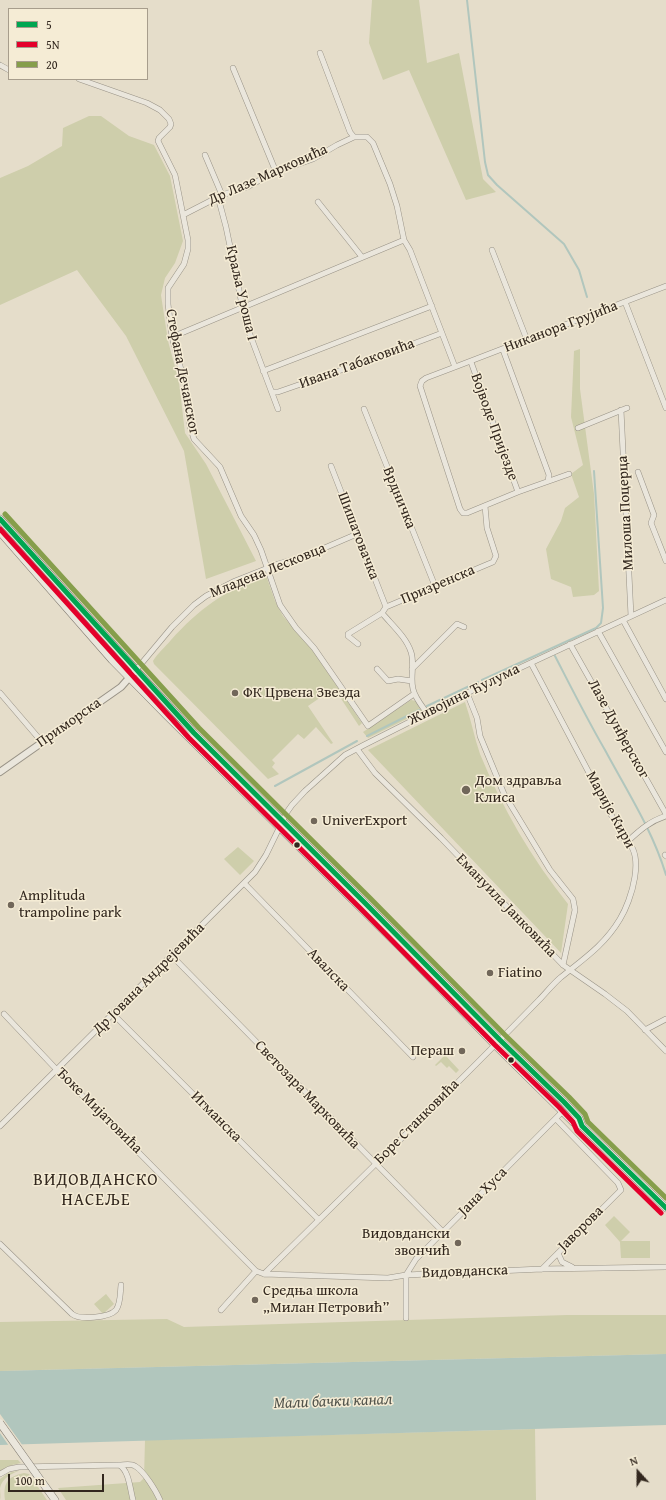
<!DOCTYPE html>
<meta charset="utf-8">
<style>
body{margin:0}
#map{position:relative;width:666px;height:1500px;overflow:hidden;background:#e5ddca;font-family:"Gentium Book Plus",serif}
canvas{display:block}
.legend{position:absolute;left:8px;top:8px;width:140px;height:72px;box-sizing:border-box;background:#f5ecd5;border:1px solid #a79d8c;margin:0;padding:5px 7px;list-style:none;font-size:12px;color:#32271e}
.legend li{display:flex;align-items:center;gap:8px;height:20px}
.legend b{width:20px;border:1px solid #a79d8c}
.north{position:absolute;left:618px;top:1452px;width:40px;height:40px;-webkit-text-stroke:3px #f5ecd5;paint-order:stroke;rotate:339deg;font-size:11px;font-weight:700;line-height:16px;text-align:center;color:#32271e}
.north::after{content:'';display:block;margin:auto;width:14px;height:18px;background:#32271e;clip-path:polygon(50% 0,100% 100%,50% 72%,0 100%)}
.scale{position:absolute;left:8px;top:1474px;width:96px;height:18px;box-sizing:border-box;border:2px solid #32271e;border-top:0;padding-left:5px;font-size:12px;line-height:14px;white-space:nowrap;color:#32271e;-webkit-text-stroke:3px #f5ecd5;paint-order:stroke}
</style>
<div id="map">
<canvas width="666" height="1500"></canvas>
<ul class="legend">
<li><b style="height:5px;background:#00a651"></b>5</li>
<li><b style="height:5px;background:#e4002b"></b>5N</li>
<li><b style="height:5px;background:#869e4b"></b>20</li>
</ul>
<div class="north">N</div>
<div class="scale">100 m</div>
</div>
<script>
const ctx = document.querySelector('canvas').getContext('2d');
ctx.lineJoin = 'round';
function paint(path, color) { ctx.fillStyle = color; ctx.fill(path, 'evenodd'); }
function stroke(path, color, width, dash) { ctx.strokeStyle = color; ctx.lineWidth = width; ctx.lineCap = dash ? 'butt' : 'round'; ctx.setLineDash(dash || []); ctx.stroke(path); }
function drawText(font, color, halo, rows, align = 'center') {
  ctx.font = font + ' "Gentium Book Plus",serif'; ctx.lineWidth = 3; ctx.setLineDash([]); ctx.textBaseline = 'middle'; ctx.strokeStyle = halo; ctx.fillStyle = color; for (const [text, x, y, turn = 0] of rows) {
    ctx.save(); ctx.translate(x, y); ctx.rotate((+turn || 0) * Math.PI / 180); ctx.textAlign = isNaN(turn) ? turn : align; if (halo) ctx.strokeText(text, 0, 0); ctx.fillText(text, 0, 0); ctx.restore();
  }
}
paint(new Path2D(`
 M372,0H419L427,63L459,53L483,179L496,192L466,200L409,70L383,80L369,43Z
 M89,116H101L129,136L154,145L170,176L183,241L175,263L165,278L161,295L168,341L179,382L185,433L206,464L256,561L206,579L184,451L126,336L77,270L0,305V178L28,166L62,146L63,128Z
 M580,349V389L594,494L599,591L594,595L573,597L571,587L551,579L546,549L561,521L565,508L579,497L571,474L583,465L571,417L574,351Z
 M263,576L267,578L275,601L283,616L313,651L362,723L359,726L334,688L308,706L333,743L331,744L316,727L304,739L298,734L272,760L275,763L272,767L279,774L268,779L154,664L153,661C157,654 165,647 171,640C199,609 224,591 263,576Z
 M411,700L416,701L423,711L368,738L363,732Z
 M465,702C471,719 474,737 480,754C502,808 532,859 568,904L561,953L368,750Z
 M238,847L254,861L240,875L224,859Z
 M445,1055L459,1070L456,1073L449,1066L447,1068L441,1062L436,1066L435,1065Z
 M614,1216L630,1232L621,1241H650V1258H621L620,1242L605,1225Z
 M106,1294L114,1304L103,1314L94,1304Z
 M567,1315H666V1354L0,1371V1322L167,1319L184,1327Z
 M535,1429L536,1500H66L58,1488L140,1482L144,1478L145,1440Z
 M0,1460H18L21,1463L12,1465L0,1471Z
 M21,1470C12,1473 2,1478 0,1488C0,1492 1,1497 0,1500V1479L8,1473Z
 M24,1473L29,1474L47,1500H5C3,1483 7,1477 24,1473Z`), '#ceceab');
paint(new Path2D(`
 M666,1354V1425L0,1445V1371Z`), '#b1c6bd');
paint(new Path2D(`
 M0,1414L23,1446H9L0,1433Z`), '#e5ddca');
stroke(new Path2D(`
 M467,0L485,162L488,175L497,185L564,244L579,270L587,297
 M555,656C571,687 587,719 605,750C627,791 653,831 666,875
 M482,680L596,628L601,623L603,608L594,471
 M427,706L478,682
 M367,736L419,710
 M275,786L357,741`), '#b1c6bd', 2);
const minor = new Path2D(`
 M320,53L350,132L354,137
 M0,65L9,70
 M233,68L276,172
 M79,79L147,103L160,110L169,119L171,124L170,127L159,138L158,141L175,175L188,240V249L184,264L168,288V304L172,337L185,384L190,426L194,439L220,467L241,516L254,535L261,550L280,605L296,628L314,648L368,726L414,694
 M205,155L222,195
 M218,197L226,227L246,324L278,409
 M318,202L362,257
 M404,240L410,250L455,367L666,286
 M492,250L527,340
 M625,302L666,408
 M172,337L404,240L397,206L390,184L373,143L367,137H354L337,145L313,159L273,173L247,187L222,195L183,215
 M503,350L549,475L548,481
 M471,362L518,492
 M455,367L426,378L422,381L420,386L460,509L463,513H467L518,492L569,474
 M263,371L432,306
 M272,392H278L373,359L442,333
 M364,409L435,586
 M621,410L631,616
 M578,428L627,408
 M331,466L386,607
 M638,472L654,515L651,523L666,561
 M382,613C392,625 406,637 411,652C415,664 410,677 413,689C415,698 422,706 427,713
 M623,620L666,699
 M598,631L666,752
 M358,644L348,636V634L382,613L386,607L493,562L496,556L487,528L485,506
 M570,644L666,814
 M377,669L388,681L398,679L412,681
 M412,669L457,624L464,627
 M136,670L172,627L194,605L206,596L235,581L278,564L308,555L357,534
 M0,693L42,742
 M467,693L477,718L480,736L504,794L550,870L573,899L575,910L563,965
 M357,749L375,773L441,838L563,965L605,994L627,1011L666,1051
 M628,841C640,830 650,821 666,816
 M665,855L666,856
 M244,883L413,1057
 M172,956L443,1232
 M4,1014L57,1070L256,1271L264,1274L388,1278L406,1275L542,1269L666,1267
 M113,1014L319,1220
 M645,1030L666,1019
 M0,1126L255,872L266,855L287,812L292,805L305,791L345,755L364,745L481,686L666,600
 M0,1244L72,1314C79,1320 109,1318 116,1310C121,1303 120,1293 121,1285
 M558,1253L562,1262L572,1267
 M542,1269L621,1190L618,1183L556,1119
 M264,1274C356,1183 449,1093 539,1000C546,993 552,985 560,978C582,960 604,946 620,919C631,901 647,853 624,839L531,663
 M221,1310L256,1271
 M406,1318V1275L416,1259L563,1111
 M119,1465C124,1465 131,1463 135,1466C144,1471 156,1491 160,1500
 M0,1474L9,1469L19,1467L119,1465C129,1470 130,1489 133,1500`);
const tertiary = new Path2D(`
 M0,772L121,687L136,670`);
const secondary = new Path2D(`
 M0,519L136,670L194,733L365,903L500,1040L564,1102L579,1118L582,1126
 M0,532L112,660L166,715L402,949L495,1045L573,1122L582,1126L666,1208
 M37,1475L55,1500`);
stroke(minor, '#989286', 6);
stroke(tertiary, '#989286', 8);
stroke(secondary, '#7f796f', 8);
stroke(minor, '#eae6dc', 5);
stroke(tertiary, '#eae6dc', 6);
stroke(secondary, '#eae6dc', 7);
const secondaryBridge = new Path2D(`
 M0,1423L37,1475`);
stroke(secondaryBridge, '#7f796f', 8, []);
stroke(secondaryBridge, '#eae6dc', 7);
stroke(new Path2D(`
 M0,519L194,733L365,903L500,1040L564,1102L579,1118L582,1126L666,1208`), '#00a651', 5);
stroke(new Path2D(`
 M0,529L189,738L360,908L495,1045L559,1107L573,1122L577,1131L661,1213`), '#e4002b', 5);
stroke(new Path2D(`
 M5,514L199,728L370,898L505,1035L569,1097L585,1114L588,1122L666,1198`), '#869e4b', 5);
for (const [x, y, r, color] of [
 [235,693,4,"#71675a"],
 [466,790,5,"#71675a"],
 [314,821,4,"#71675a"],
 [297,845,3.5,"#32271e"],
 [11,905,4,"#71675a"],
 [490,973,4,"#71675a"],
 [462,1051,4,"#71675a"],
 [511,1060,3.5,"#32271e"],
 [458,1243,4,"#71675a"],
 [255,1300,4,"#71675a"]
]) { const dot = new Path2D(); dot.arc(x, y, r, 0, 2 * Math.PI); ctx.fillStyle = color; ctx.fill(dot); stroke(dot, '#f5ecd5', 1.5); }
drawText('15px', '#32271e', '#f5ecd5', [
 ["Др Лазе Марковића",268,175,-24],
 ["Краља Уроша I",241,293,77],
 ["Никанора Грујића",561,327,-21],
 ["Ивана Табаковића",357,364,-20],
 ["Стефана Дечанског",182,372,79],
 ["Војводе Пријезде",494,427,70],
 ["Врдничка",399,498,68],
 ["Милоша Поцерца",626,513,-93],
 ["Шишатовачка",358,536,69],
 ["Младена Лесковца",268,571,-22],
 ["Призренска",438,585,-23],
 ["Живојина Ћулума",464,695,-26],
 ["Приморска",69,723,-35],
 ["Лазе Дунђерског",618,729,61],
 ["Марије Кири",610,810,61],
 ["Емануила Јанковића",506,906,46],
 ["Авалска",328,970,46],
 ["Др Јована Андрејевића",149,979,-45],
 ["Светозара Марковића",307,1095,46],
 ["Ђоке Мијатовића",99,1111,45],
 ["Игманска",216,1117,45],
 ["Боре Станковића",417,1122,-45],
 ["Јана Хуса",483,1192,-45],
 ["Јаворова",581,1229,-45],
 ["Видовданска",465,1272,-2]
]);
drawText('15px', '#32271e', '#f5ecd5', [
 ["ФК Црвена Звезда",243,693],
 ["Дом здравља",475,781],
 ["Клиса",475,798],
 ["UniverExport",322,821],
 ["Amplituda",19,896],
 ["trampoline park",19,913],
 ["Fiatino",498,973],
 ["Пераш",454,1051,"right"],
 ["Видовдански",450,1234,"right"],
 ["звончић",450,1251,"right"],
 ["Средња школа",263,1291],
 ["„Милан Петровић”",263,1308]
], 'left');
drawText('italic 16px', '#52544c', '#f5ecd5', [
 ["Мали бачки канал",333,1402,-2]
]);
ctx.letterSpacing = '1px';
drawText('17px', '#32271e', '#f5ecd5', [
 ["ВИДОВДАНСКО",96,1181],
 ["НАСЕЉЕ",96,1201]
]);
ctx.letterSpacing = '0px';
</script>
